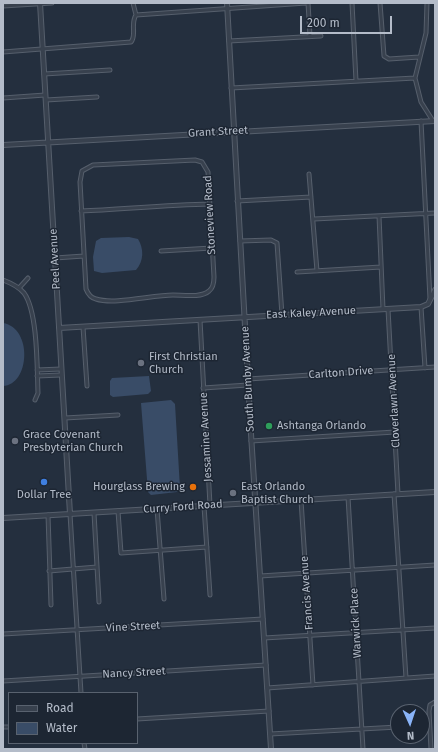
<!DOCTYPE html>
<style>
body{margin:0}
#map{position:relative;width:438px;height:752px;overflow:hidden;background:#242f3e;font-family:"Fira Sans",sans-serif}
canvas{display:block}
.frame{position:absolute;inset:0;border:4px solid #b4bcc9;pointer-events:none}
.legend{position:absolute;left:8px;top:692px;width:130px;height:52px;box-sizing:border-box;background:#1d2633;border:1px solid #59626f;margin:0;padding:5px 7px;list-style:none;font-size:12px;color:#b4bcc9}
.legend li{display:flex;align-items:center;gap:8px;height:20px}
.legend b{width:20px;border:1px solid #59626f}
.north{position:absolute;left:390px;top:704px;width:40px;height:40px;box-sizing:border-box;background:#1d2633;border:1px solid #59626f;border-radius:50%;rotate:177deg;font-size:11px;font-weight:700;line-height:16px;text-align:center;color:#b4bcc9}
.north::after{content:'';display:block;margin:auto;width:14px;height:18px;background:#8ab4f8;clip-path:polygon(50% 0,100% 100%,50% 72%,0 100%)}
.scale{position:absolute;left:300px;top:16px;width:92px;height:18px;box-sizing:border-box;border:2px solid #b4bcc9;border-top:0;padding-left:5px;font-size:12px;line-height:14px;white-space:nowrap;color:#b4bcc9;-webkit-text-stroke:3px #1d2633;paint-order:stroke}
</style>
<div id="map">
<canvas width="438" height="752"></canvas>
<div class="frame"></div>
<ul class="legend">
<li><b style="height:5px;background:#38414e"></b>Road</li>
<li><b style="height:11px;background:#394c67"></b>Water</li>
</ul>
<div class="north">N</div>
<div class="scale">200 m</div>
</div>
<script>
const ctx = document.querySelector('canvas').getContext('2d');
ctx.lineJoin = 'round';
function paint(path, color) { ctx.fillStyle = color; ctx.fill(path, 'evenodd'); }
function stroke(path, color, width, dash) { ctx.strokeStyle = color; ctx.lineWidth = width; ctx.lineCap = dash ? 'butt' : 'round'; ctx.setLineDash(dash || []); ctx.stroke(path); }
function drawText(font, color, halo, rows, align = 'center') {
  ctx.font = font + ' "Fira Sans",sans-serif'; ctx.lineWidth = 3; ctx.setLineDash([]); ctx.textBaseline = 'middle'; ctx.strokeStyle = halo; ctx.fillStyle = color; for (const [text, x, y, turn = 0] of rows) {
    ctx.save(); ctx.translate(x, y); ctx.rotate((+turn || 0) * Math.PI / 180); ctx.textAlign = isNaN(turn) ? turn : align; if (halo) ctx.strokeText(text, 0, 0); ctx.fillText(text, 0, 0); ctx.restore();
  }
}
paint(new Path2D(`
 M129,237L138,239C144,249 144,261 136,270L102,273L94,271L93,257L96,241L101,238Z
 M3,323C33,328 30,385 3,386Z
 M149,376L151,391L148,394L113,397L110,395V381L112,378Z
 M171,400L175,404L180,488L177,492L151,495L148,492L141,403Z`), '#394c67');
const minor = new Path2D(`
 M133,3L136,15
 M308,3L310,36
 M352,3L356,81
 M380,3L384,56L389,59L419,57
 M427,3L426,33L415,78L421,102L433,121
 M3,6L52,3
 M136,15L306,3
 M229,41L321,36
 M3,52L131,42C137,35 130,24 136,15
 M44,74L110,70
 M231,88L415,78
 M3,98L45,95
 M46,100L97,97
 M421,121L430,299
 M195,160L202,162L208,172L214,277C214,282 213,288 209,291C201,298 183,295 173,295C152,295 115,305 96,299C91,298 88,294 86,289L80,182L82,171L93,165Z
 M309,174L317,271
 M237,201L311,197
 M81,211C124,209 167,205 210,204
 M379,216L383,309
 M314,219L435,213
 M240,241L271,240L277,243L282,315
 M161,251L212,248
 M55,258L84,256
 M297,272L381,267
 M3,280C11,283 18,286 24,293C38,312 37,369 38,393L35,400
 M19,288L28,278
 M421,307L425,368
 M388,309L398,494
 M200,320L210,505
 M83,327L87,386
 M37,370L61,369
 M37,376L61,375
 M248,379L435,367
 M203,388L248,385
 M65,418L118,415
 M251,441L395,432
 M394,494L406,678
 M348,497L363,749
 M301,500L313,685
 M204,506L210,595
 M157,509L164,599
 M118,511L121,553L207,547
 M94,513L99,602
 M70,514L81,693
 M48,515L51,605
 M49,571L97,567
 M260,576L435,565
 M3,634L263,619
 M264,638L435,628
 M3,681L266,665
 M267,688L435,676
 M137,719L269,711
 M422,725H429
 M3,727H9
 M270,734L398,727
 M84,743L85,749
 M431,749L429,711L430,705L435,702`);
const tertiary = new Path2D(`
 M40,3L70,514
 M227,3L251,434L271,749
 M3,145L435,121
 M59,328L421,307L428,304L435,290
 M3,518L435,492`);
stroke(minor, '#565f6c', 5);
stroke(tertiary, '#565f6c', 6);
stroke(minor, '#38414e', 3);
stroke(tertiary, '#38414e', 4);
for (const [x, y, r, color] of [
 [141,363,4,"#6b7280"],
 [269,426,4,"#2e9e5b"],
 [15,441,4,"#6b7280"],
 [44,482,4,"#3f7fe0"],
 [193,487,4,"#e8710a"],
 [233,493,4,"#6b7280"]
]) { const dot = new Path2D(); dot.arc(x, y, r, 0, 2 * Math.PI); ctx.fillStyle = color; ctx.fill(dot); stroke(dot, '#1d2633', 1.5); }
drawText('11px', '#b4bcc9', '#1d2633', [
 ["Grant Street",218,132,-3],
 ["Stoneview Road",210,215,-93],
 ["Peel Avenue",55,259,-93],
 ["East Kaley Avenue",311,313,-3],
 ["Carlton Drive",341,373,-4],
 ["South Bumby Avenue",248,379,-93],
 ["Cloverlawn Avenue",394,401,-93],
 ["Jessamine Avenue",206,437,-93],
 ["Curry Ford Road",183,507,-4],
 ["Francis Avenue",307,593,-94],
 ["Warwick Place",356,623,-93],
 ["Vine Street",133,627,-3],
 ["Nancy Street",134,673,-3]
]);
drawText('11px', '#b4bcc9', '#1d2633', [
 ["First Christian",149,357],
 ["Church",149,370],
 ["Ashtanga Orlando",277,426],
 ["Grace Covenant",23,435],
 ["Presbyterian Church",23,448],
 ["Hourglass Brewing",185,487,"right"],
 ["East Orlando",241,487],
 ["Baptist Church",241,500],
 ["Dollar Tree",44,495,"center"]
], 'left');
</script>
